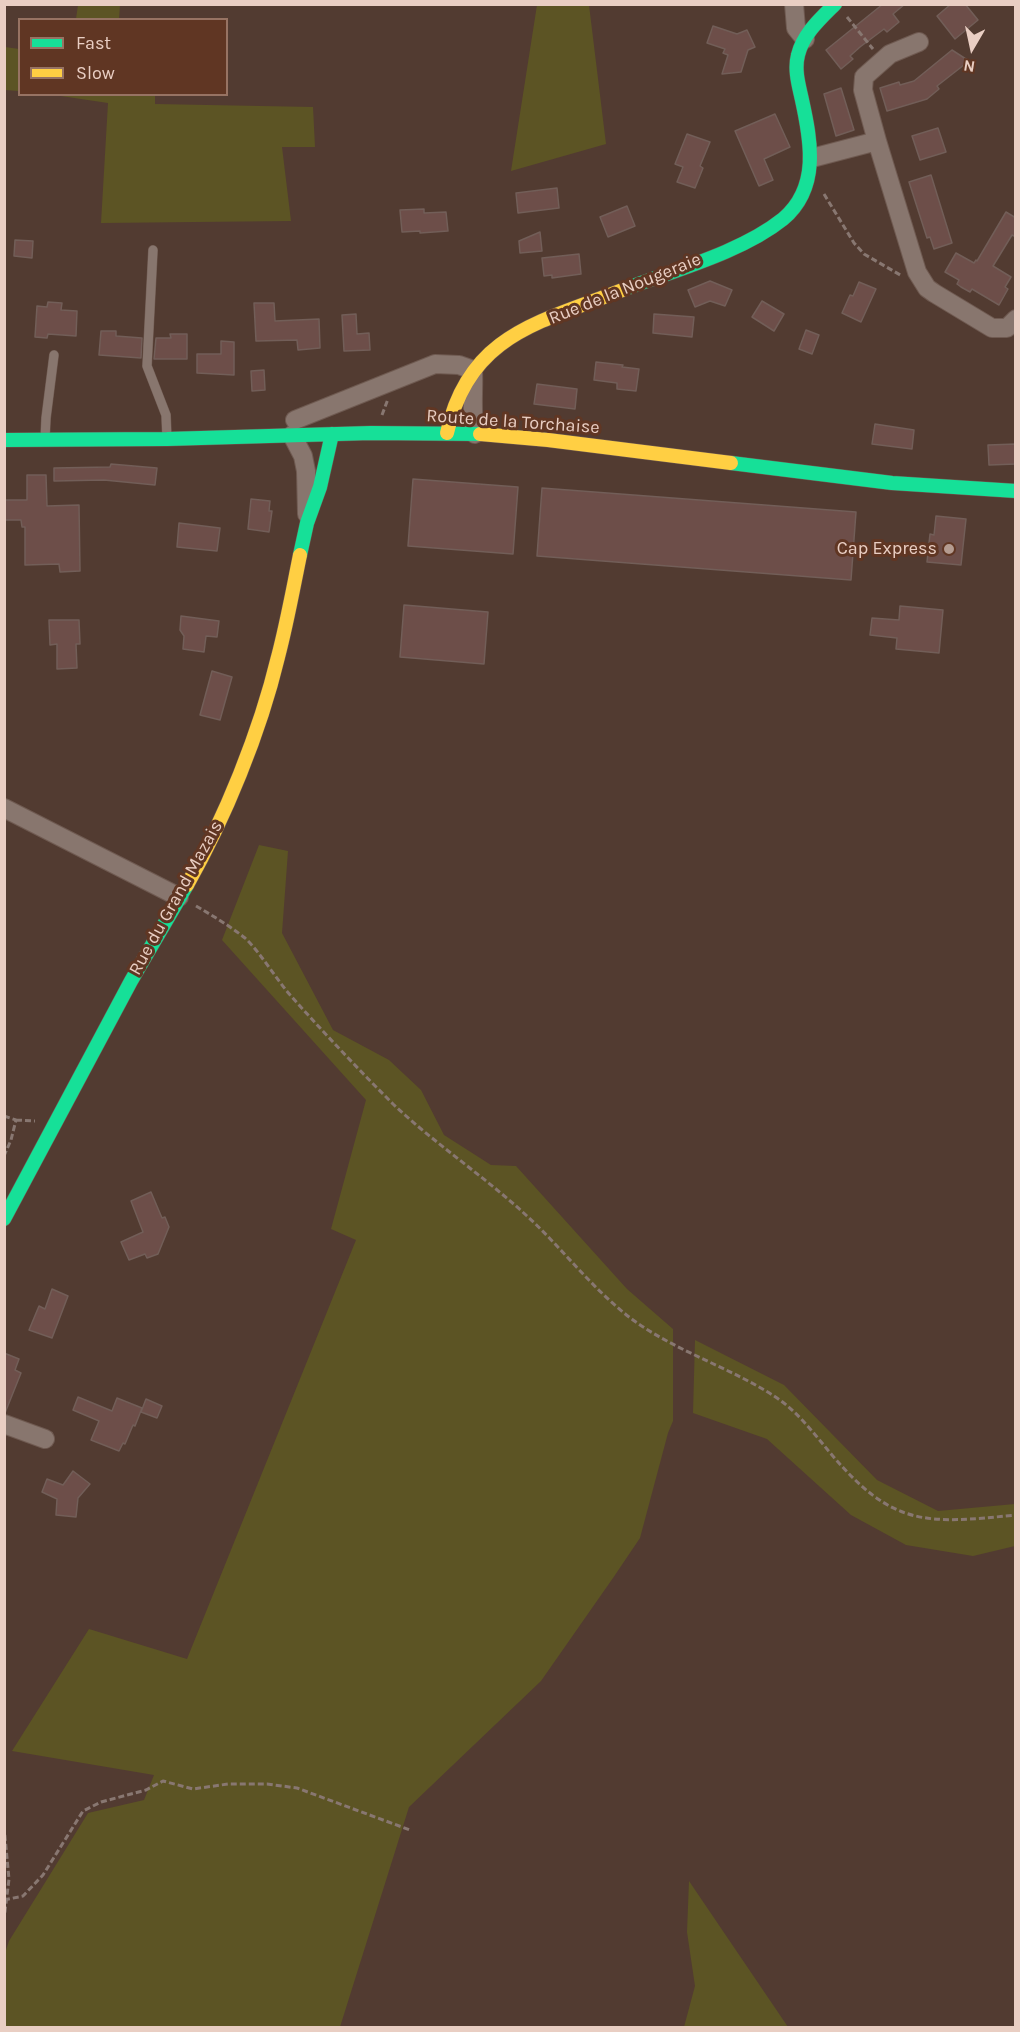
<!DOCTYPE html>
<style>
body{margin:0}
#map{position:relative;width:1020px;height:2032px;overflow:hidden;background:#523b31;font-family:Karla,sans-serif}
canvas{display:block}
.frame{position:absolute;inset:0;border:6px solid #e9cec3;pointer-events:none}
.legend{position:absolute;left:18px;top:18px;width:210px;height:78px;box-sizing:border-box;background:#603623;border:2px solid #977363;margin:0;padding:8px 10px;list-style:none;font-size:18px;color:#e9cec3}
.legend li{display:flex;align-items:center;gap:12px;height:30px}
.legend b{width:30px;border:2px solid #977363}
.north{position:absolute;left:942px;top:18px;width:60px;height:60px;-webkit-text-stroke:4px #603623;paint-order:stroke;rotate:189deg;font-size:16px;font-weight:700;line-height:24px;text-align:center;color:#e9cec3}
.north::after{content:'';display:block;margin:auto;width:21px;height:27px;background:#e9cec3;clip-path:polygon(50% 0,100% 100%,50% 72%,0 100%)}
</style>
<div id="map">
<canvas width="1020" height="2032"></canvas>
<div class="frame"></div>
<ul class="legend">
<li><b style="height:8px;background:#16e098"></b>Fast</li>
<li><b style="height:8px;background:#ffcf43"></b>Slow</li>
</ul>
<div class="north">N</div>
</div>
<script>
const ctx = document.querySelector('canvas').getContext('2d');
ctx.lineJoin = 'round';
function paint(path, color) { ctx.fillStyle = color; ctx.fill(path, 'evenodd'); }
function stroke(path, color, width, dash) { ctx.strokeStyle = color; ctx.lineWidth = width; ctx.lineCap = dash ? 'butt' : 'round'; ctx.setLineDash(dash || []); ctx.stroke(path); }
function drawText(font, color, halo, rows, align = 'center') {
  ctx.font = font + ' Karla,sans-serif'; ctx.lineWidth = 6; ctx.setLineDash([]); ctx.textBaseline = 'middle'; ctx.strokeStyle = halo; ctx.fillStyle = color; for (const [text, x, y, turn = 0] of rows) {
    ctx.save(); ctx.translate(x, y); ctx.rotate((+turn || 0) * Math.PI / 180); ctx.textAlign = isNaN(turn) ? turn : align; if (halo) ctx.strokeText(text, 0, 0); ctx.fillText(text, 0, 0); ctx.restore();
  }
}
paint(new Path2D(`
 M78,5H120L119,19H76Z
 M537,5H589L606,144L511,171Z
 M5,47L19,49V91L5,90Z
 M54,95H155V104L313,107L315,147H282L291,221L101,223L108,103Z
 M259,845L288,851L282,933L333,1030L389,1060L421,1090L444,1135L491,1165L516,1166L627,1289L673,1329V1421L668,1433L640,1538L613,1578L541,1681L409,1807L340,2027H5V1953L9,1941L88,1813L144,1800L154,1775L12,1751L89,1629L187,1659L356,1240L331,1229L366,1100L222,940Z
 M695,1340L784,1385L877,1480L938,1511L1015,1504V1546L973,1556L906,1545L851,1515L767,1439L693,1413Z
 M689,1881L788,2027H684L695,1986L687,1932Z`), '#5c5424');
const building = new Path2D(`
 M883,4H905L893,14L899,22L887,32L884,29L860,47L850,56L853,59L841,69L826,50Z
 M951,4H965L978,20L955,39L937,16Z
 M713,26L737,34L747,30L755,47L748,50L741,72L722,74L728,55L723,53L725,49L707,43Z
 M952,50L969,61L937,86L939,89L927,99L887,111L880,88L899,82L900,85L914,81Z
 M841,88L854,130L836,136L824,94Z
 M775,114L790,147L764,159L773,180L759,186L735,131Z
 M938,128L946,152L920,160L912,136Z
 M687,134L710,142L700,166L703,168L695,188L677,182L683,167L675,164Z
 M931,175L952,243L934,249L930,237L927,238L909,182Z
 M557,188L559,208L518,213L516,193Z
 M627,206L635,226L608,237L600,217Z
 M424,209V213L446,212L448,231L420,233V231L402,232L400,210Z
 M1006,212L1016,218V237L1012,235L993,266L1011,277L1005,287L1008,289L999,305L972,289L970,292L961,287L957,284L959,280L945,272L956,253L974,263L976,260L977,261Z
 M540,232L542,251L520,253L519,241Z
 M15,240L33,241L32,258L14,256Z
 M579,254L581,274L552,278V275L544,276L542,258Z
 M710,281L732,290L725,306L710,301L695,307L688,290Z
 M859,282L876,289L861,322L842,313L850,295L853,296Z
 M762,301L784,314L774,331L752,317Z
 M48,302L62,303L61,310L77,311L76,336L48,334L47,338L35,337L37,306L47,307Z
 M254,303H274L275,321L319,319L320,348L298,350L297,340L256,341Z
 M356,314L357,334L369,333L370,350L344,351L342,315Z
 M654,314L694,317L692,337L653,333Z
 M806,330L819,335L812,354L799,349Z
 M101,331H116V336L142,338L141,358L99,355Z
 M170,334H187V359H154L156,338H171Z
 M221,341L234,342V375L197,373V354H221Z
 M596,362L623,365L622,367L639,369L636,391L617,389V383L594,380Z
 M264,370L265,390L252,391L251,371Z
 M537,384L577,389L575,409L534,404Z
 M875,424L914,430L912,449L872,444Z
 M1016,444V464L989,465L988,445Z
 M111,464L157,468L155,485L104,480L54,481V468L110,467Z
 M27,475H46L47,506L79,505L80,571L60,572L59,564L25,565V527H22L21,520H4V500H27Z
 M413,479L518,487L513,554L408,546Z
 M542,488L856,512L851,580L537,556Z
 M251,499L270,501L269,511H272L269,532L248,529Z
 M936,516L966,519L961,565L927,562L930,534L934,535Z
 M179,523L220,528L217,551L177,547Z
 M404,605L488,612L484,664L400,657Z
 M900,606L943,610L939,653L896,649L897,638L870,635L872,618L899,620Z
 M181,616L219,621L217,637L206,636L204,652L183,649L184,636L180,630Z
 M49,620H79L80,644H76L77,668L57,669V644L50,645Z
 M212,671L232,677L220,720L200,715Z
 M151,1192L162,1218L165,1217L169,1227L158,1254L147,1258L145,1254L129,1260L121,1242L143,1232L131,1201Z
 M52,1289L68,1296L52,1338L29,1330L39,1306L45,1309Z
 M4,1353L19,1359L15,1370L21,1373L5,1413Z
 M78,1397L112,1411L117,1398L142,1408L135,1426L133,1425L125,1444L123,1443L119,1451L91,1440L99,1421L73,1410Z
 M146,1399L162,1406L157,1418L141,1412Z
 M73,1471L90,1484L78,1498L76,1517L56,1515L57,1499L42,1492L47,1479L63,1485Z`);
paint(building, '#6d4e49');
stroke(building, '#725e58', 1.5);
const lane = new Path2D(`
 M153,250L147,366L166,415L167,439
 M45,439L46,418L54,355`);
const street = new Path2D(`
 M794,4L796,28L805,39
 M877,141L863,90L864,77L890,54L919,42
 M812,158L877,141L917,272L927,288L934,293L992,328H1007L1016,319
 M295,420L435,364L459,365L473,370C474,391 471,412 475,434
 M292,435L303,456L306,471L307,514
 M4,808L179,897
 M4,1424L45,1439`);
const fast = new Path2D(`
 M625,289C675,270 742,252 783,219C820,188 811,141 802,100C799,86 794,70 798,55C803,34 820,19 835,4
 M4,440L167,439L371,433L480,434
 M731,463L892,483L1016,491
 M300,555L307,523L320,487L332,434
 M4,1219L131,981L187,885`);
const slow = new Path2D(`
 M447,433C469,333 542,322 625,289
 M480,434L548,440L731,463
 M187,885C225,818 260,732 278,657C287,623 293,589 300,555`);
stroke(lane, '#6f5a51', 10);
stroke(street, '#6f5a51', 20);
stroke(fast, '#6f5a51', 15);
stroke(slow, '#6f5a51', 15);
stroke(new Path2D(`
 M847,17L873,49
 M824,194L854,243L864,254L902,276
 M382,415L388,399
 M196,906C213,916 230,926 245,938C260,952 276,979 291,996C324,1033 358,1069 393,1104C435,1144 484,1176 527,1216C563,1249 593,1290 633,1320C677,1352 732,1368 777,1398C799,1413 815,1435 832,1455C893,1527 926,1524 1016,1515
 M4,1116L16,1120L11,1140L4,1156
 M16,1120L35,1121
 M4,1826L9,1879L4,1920
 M4,1900L23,1896L43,1875L83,1811L101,1802L146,1790L163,1781L193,1789L228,1784H267L297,1788L410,1830`), '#887771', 3, [6, 3]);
stroke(lane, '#88766e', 9);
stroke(street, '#88766e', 18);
stroke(fast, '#16e098', 14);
stroke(slow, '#ffcf43', 14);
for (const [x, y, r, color] of [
 [949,549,6,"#b49b90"]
]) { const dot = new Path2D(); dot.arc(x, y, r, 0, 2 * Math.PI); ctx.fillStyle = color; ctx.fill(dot); stroke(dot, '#603623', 2); }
drawText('18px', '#e9cec3', '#603623', [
 ["Rue de la Nougeraie",625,289,-22],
 ["Route de la Torchaise",513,422,4],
 ["Rue du Grand Mazais",176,898,-61]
]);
drawText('18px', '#e9cec3', '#603623', [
 ["Cap Express",937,549]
], 'right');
</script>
